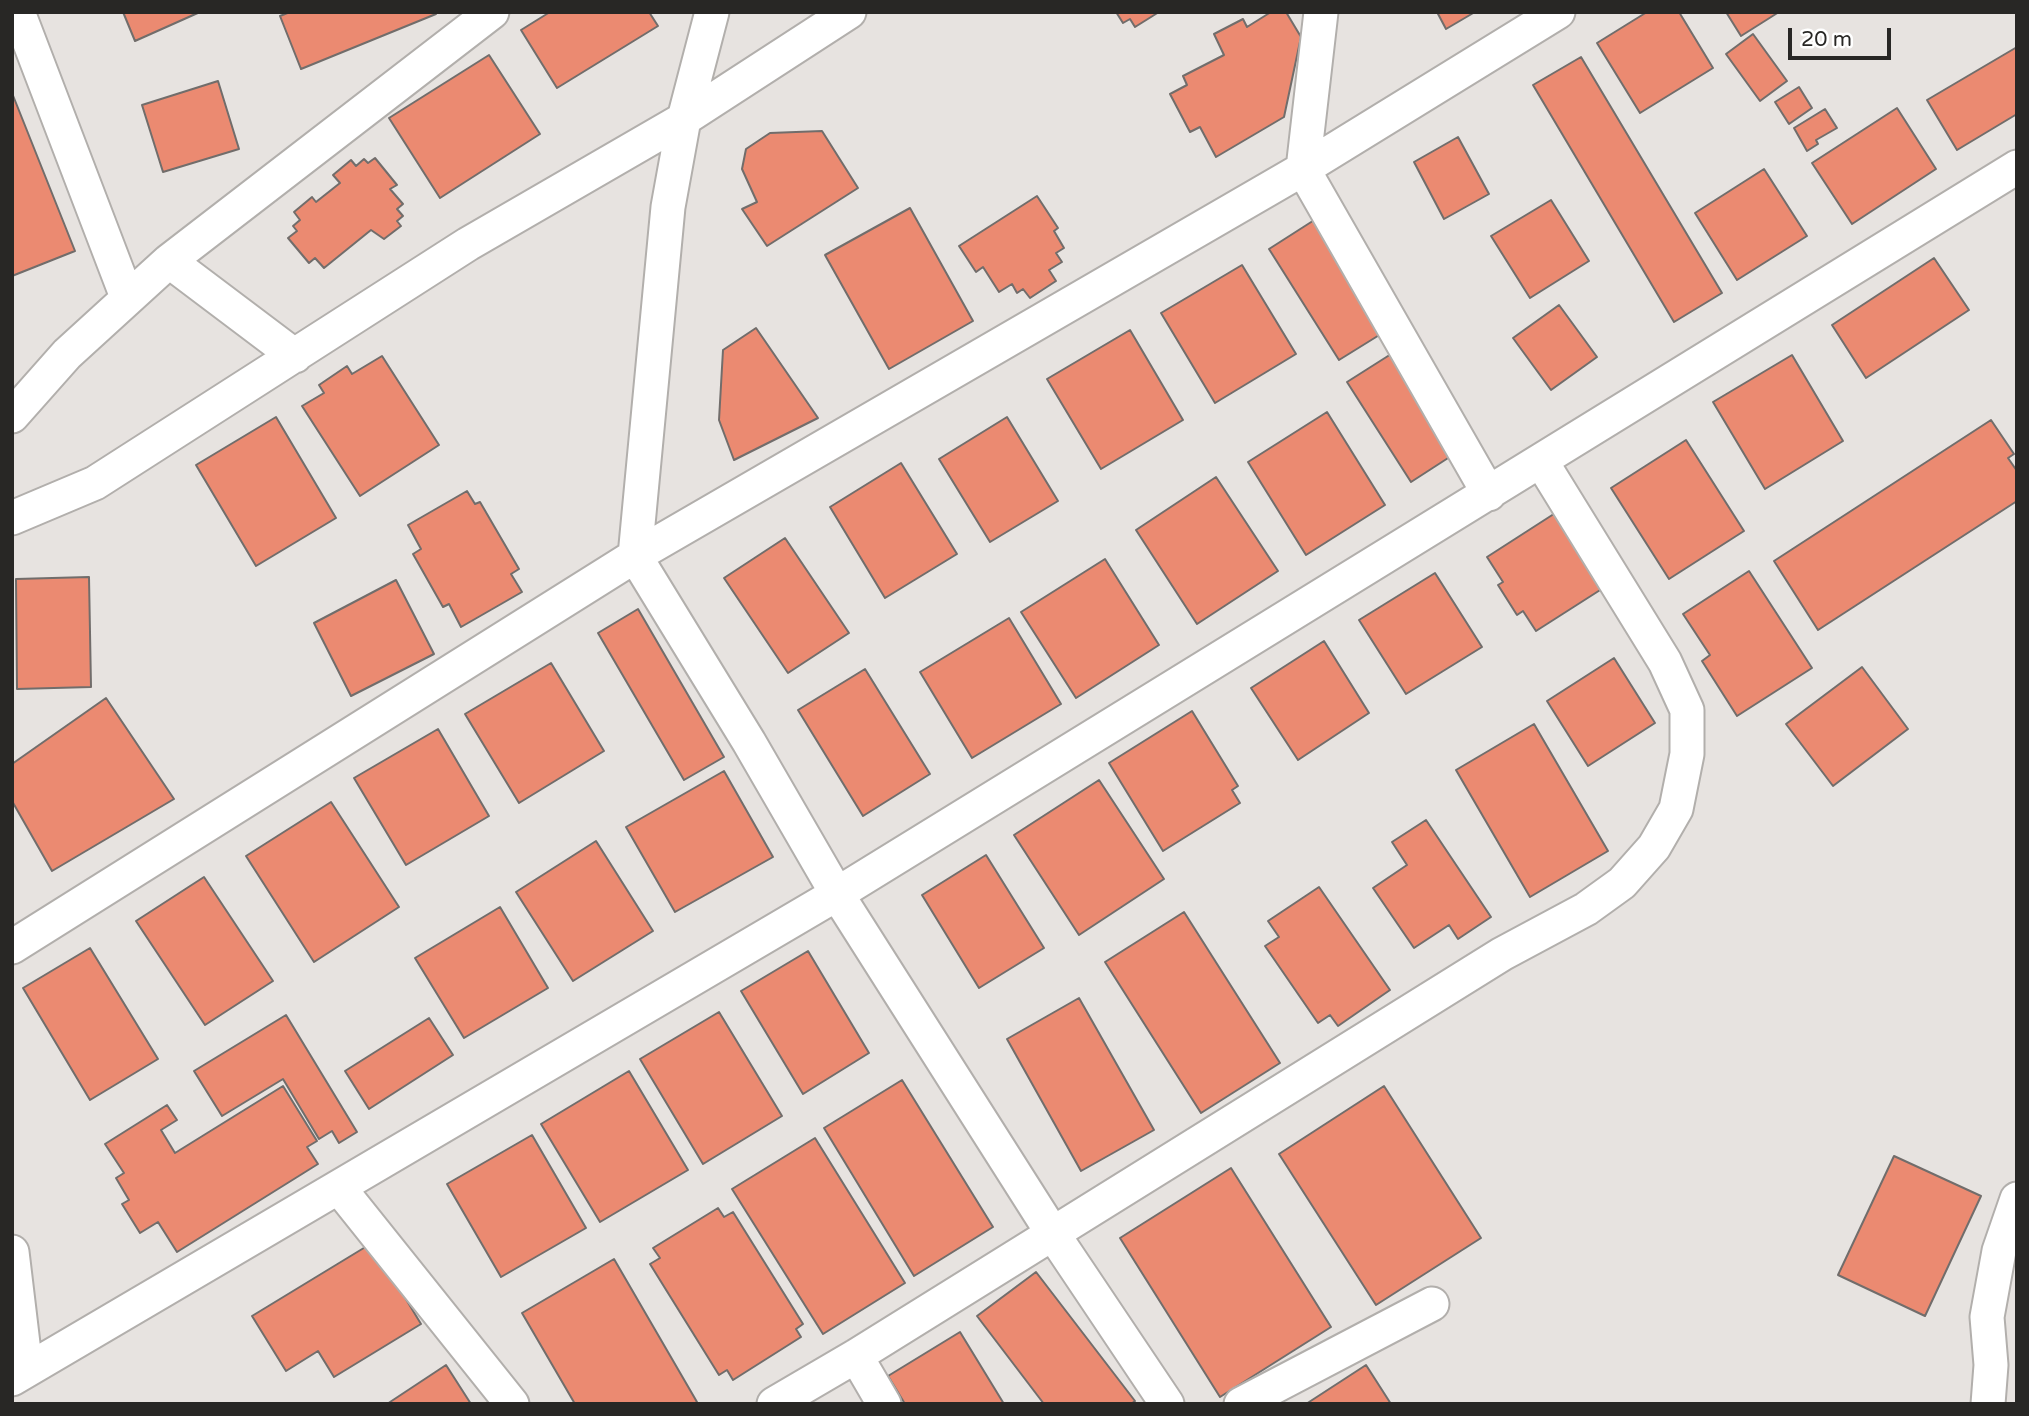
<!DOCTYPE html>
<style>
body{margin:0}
#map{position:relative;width:2029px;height:1416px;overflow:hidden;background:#e7e3e0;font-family:"Varela Round",sans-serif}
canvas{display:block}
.frame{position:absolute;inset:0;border:14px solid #282725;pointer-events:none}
.scale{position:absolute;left:1788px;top:28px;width:103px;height:32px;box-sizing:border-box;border:4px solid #282725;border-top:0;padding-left:9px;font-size:21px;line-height:24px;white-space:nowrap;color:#282725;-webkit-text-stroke:5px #fff;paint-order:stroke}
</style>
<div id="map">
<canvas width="2029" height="1416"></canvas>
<div class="frame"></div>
<div class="scale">20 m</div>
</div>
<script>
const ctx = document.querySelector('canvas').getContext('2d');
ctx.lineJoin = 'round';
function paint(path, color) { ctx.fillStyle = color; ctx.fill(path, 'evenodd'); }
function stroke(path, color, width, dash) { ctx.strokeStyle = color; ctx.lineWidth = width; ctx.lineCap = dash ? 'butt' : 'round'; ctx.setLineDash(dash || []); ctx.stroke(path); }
const building = new Path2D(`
 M123,12H200L135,41Z
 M290,12H435L436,14L301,69L280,16Z
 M550,12H649L658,26L557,88L521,30Z
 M1116,12H1159L1135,27L1130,19L1123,23Z
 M1271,12H1286L1301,37L1284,117L1216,157L1200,127L1190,132L1170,94L1187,85L1183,76L1224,55L1214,34L1243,19L1247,27Z
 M1437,12H1475L1446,29Z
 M1647,12H1679L1713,68L1640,113L1597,43Z
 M1726,12H1779L1741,36Z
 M1753,34L1787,81L1760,101L1726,54Z
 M2017,47V114L1957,150L1927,100Z
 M489,55L540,134L440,198L389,118Z
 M1581,57L1722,293L1674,322L1533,85Z
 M218,81L239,149L163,172L142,105Z
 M1799,87L1812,108L1789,124L1775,102Z
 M12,93L75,251L12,276Z
 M1897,108L1936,169L1852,224L1812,163Z
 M1825,109L1837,128L1816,140L1818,144L1807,151L1794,128Z
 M822,131L858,188L767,246L742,209L757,202L742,169L746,149L770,133Z
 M1458,137L1489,194L1444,219L1414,162Z
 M375,158L397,185L390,189L403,204L397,209L403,216L397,221L401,226L384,239L371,230L324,268L315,258L309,263L288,238L297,231L293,226L300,220L294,212L312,197L316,202L340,183L333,175L351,160L356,166L364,159L368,163Z
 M1764,169L1807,236L1737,280L1695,213Z
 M1037,196L1058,228L1054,231L1064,248L1056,253L1062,262L1049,270L1056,281L1030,298L1023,289L1017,293L1012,284L999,292L983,267L976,272L959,246Z
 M1551,200L1589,261L1530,298L1491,236Z
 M910,208L973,321L889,369L825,255Z
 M1319,217L1389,329L1339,360L1269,249Z
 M1934,258L1969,310L1866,378L1832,325Z
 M1242,265L1296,354L1215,403L1161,313Z
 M1559,305L1597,357L1551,390L1513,338Z
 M756,328L818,418L734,460L719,420L723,350Z
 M1130,330L1183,420L1101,469L1047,379Z
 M1399,349L1462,449L1411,482L1347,382Z
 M1792,355L1843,441L1765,489L1713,402Z
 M382,356L439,445L360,496L302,406L324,393L319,385L347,366L352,374Z
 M1327,412L1385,505L1306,555L1248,462Z
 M276,417L336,518L256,566L196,465Z
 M1007,417L1058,501L990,542L939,459Z
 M1991,420L2014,454L2008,458L2017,471V501L1818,630L1774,561Z
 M1686,440L1744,531L1669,579L1611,488Z
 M901,463L957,554L885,598L830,507Z
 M1216,477L1278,571L1197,624L1136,530Z
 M467,491L475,504L480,502L519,569L511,574L522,592L461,627L449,604L443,607L413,554L421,549L408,525Z
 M1560,510L1608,585L1536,631L1523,611L1517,615L1498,585L1503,582L1487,557Z
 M785,538L849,633L788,673L724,578Z
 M1105,559L1159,645L1076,698L1021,612Z
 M1749,571L1812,668L1737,716L1702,661L1710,655L1683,614Z
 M1435,573L1482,647L1406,694L1359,620Z
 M89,577L91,687L17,689L16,579Z
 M396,580L434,654L351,696L314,623Z
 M638,609L724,757L684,780L598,633Z
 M1009,618L1061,704L972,758L920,672Z
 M1324,641L1369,713L1298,760L1251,688Z
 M1614,658L1655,723L1588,766L1547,701Z
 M551,663L604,751L519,803L465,714Z
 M1862,667L1908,729L1833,786L1786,724Z
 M865,669L930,774L863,816L798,710Z
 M106,698L174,799L52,871L12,801V764Z
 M1192,711L1238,786L1232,790L1240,803L1163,851L1109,763Z
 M1534,724L1608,851L1530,897L1456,770Z
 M438,729L489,816L406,865L354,778Z
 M724,771L773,857L675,912L626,827Z
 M1099,780L1164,879L1079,935L1014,835Z
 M331,802L399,907L314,962L246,856Z
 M1426,820L1491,917L1458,939L1449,925L1414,948L1373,888L1407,865L1392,842Z
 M596,841L653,931L573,981L516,892Z
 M986,855L1044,948L979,988L922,895Z
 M204,877L273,981L205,1025L136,921Z
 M1319,887L1390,990L1338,1026L1330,1015L1318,1023L1265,946L1279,937L1268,921Z
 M500,907L548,988L464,1038L415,958Z
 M1184,912L1280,1063L1201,1113L1105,962Z
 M90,948L158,1059L90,1100L23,988Z
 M808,951L869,1053L803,1094L741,991Z
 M1079,998L1154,1130L1081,1171L1007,1039Z
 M719,1012L782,1116L703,1164L640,1059Z
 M286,1015L357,1132L339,1143L332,1131L319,1139L283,1079L222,1116L194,1071Z
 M429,1018L453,1055L369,1109L345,1071Z
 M629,1071L688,1170L600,1222L541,1124Z
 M902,1080L993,1227L914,1276L824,1128Z
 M283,1086L317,1141L307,1147L318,1164L177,1252L158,1222L140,1233L122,1204L129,1200L116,1178L124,1173L105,1144L167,1105L177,1120L161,1130L175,1153Z
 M1384,1086L1481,1238L1376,1305L1279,1154Z
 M532,1135L586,1228L501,1277L447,1184Z
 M815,1138L905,1283L823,1334L732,1189Z
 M1894,1156L1981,1196L1925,1316L1838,1275Z
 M1231,1168L1331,1327L1220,1397L1120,1238Z
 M718,1208L724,1217L733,1212L803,1324L796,1329L801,1337L733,1380L727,1370L719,1375L650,1264L660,1258L653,1248Z
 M372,1243L421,1324L334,1377L318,1351L286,1371L252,1316Z
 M614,1259L697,1402L694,1404H575L522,1313Z
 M1036,1272L1135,1401L1131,1404H1044L977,1316Z
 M960,1332L1004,1404H905L888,1376Z
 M446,1365L471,1404H387Z
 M1366,1365L1391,1404H1306Z`);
paint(building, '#eb8a71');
stroke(building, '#716d6b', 2);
const minor = new Path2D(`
 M18,12L127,297
 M712,12L684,119L668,207L635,556L749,742L837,894L1053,1234L1167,1404
 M1321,12L1303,169L1489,494
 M169,261L295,356
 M12,416L67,354L169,261L492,12
 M12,518L95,483L468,244L684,119L849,12
 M12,947L635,556L1303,169L1558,12
 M340,1189L512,1404
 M12,1252L26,1369
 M856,1356L884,1404
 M12,1379L837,894L2017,167
 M774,1404L856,1356L1502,954L1586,909L1622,883L1654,847L1676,809L1687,754V710L1665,662L1541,461
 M1241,1404L1432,1304
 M1988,1404L1991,1365L1987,1317L1999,1251L2017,1199`);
stroke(minor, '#b2afac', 37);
stroke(minor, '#fff', 33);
</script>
